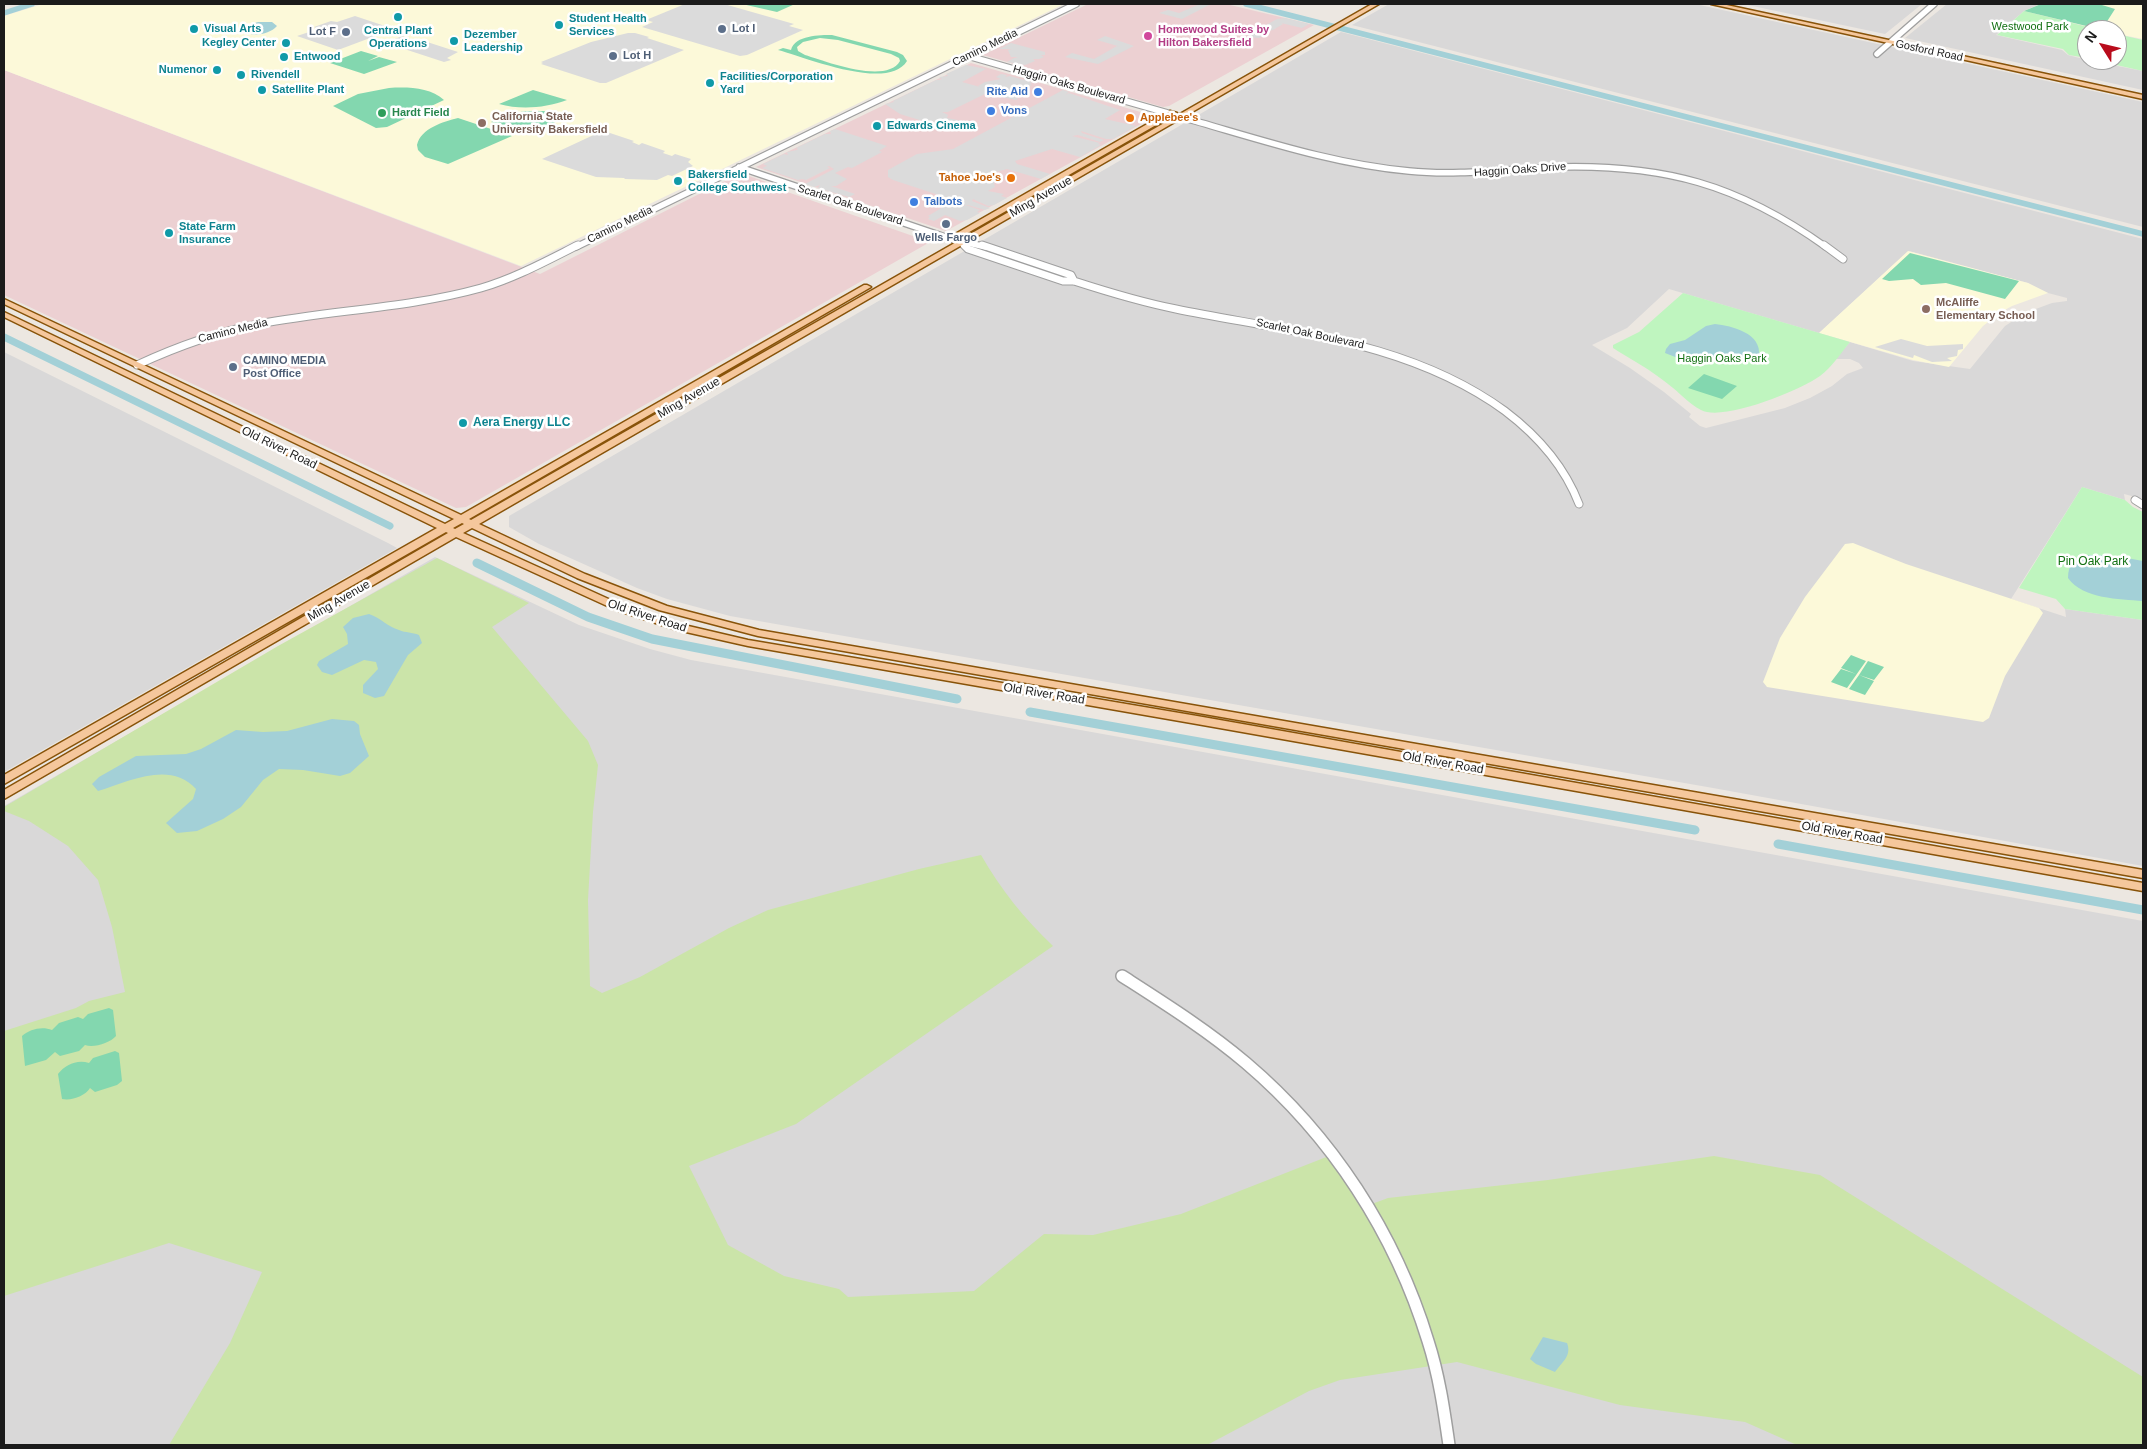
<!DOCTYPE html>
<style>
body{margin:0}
#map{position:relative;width:2147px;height:1449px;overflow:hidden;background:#ece7e1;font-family:Arial,sans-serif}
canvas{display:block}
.frame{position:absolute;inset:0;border:5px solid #1b1b1b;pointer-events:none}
.north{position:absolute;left:2077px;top:20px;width:50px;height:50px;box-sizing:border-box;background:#fff;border:1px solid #a4a4a4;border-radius:50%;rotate:306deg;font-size:14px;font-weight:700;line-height:20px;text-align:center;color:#1b1b1b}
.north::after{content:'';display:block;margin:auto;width:18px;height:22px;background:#b90c1c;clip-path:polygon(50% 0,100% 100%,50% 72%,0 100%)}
</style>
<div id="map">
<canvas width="2147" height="1449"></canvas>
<div class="frame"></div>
<div class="north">N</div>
</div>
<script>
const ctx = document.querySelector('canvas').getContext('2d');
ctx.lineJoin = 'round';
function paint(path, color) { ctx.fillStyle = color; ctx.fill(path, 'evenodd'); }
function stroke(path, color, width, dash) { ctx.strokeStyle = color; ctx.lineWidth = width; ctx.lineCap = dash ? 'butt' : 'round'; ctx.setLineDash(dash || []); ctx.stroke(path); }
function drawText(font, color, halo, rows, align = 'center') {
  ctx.font = font + ' Arial,sans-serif'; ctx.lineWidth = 5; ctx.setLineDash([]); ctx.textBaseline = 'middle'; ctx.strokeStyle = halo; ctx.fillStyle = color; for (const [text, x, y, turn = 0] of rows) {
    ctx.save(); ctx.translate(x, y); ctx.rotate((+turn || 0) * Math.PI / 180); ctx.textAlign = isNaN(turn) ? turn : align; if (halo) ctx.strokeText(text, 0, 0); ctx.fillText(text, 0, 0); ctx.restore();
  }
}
paint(new Path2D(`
 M1389,4H1695L2143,102V227L1352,25Z
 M1743,4H1922L1885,34Z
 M1947,4H2040L2024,11L1996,35L2062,50L2068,55L2087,60L2143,71V90L1905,38Z
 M1341,32L2143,239V499L2124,494L2125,500L2082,487L2011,599L2066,617L2065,609L2143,620V866L1713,788L730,616L667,599L637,588L539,544L509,527V516ZM1909,251L2028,283L2048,293L2067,298V301L2052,303L2025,313L2005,326L1970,369L1913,361L1850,342L1835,359H1850L1859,363L1863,368L1847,374L1832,386L1810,398L1785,408L1706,428L1700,426L1689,417L1691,414L1664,392L1630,368L1592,345L1627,328L1669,289L1819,333Z
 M4,352L388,543L397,548L4,772Z
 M435,557L579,625L650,649L691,660L2143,921V1445H4V806Z`), '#d9d8d8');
paint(new Path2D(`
 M1088,4H1226L1314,25L1169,106L1163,107L983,55Z
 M971,63L1151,115L1152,118L946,231L756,167Z
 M4,70L540,274L737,175L743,174L778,186L776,188L930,242L466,507L456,508L4,295Z`), '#ecd0d2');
paint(new Path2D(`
 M43,4H1064L521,266L4,70V16Z
 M2041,4H2142L2143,39L2117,34V30H2102L2024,11Z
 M1908,251L2028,283L2048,293L2012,306L2001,312L1983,326L1949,367L1913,360L1819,333Z
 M1853,543L1906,564L2039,608L2043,613L2005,676L1989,718L1983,722L1767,687L1763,682L1780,638L1805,597L1845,544Z`), '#fcf9d9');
paint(new Path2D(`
 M437,558L529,603L492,627L588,741L598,765L593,812L588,900L590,986L602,993L640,977L729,928L768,910L919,869L981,855C1001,890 1024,918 1053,946L796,1124L689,1166L728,1245L784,1276L839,1289L848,1297L974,1291L1044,1234L1093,1235L1181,1214L1334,1154L1369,1205L1388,1198L1548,1180L1714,1156L1820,1175L2143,1377V1445H1797L1745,1422L1620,1405L1457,1362L1340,1380L1309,1391L1207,1445H169L230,1343L262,1272L169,1243L4,1296V1031L76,1008L89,1001L125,992L112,927L98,880L68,846L29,821L4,811V807L278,646Z`), '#cbe4a9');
paint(new Path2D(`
 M2024,11L2100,30H2087V58L2069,55L2063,49L1997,35Z
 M2117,34L2143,40V71L2094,60H2117Z
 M1683,293L1850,342C1840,354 1833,366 1820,376C1801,390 1723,422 1701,410C1689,404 1679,392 1668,384C1651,370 1632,360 1613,348V345L1639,332Z
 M2082,487L2125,500L2133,507L2143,512V620L2065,609L2056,599L2019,588Z`), '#bff5bf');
paint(new Path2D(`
 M742,4H795L777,12Z
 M2041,4H2105L2102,5L2115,9L2106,23L2118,26L2114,30H2103L2024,11Z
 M832,35L897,52L903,55L907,61C888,92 805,57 778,50L783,48L791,50C795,35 820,35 832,35ZM820,38L838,40L891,54L899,58L900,61C886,85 825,61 805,55L798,51L797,47L803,42Z
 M361,51L378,56L368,61L379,57L397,62L364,74L330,63Z
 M389,88C407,87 430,87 444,100L387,127L376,128L333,106L358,94Z
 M533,90L567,100C545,108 521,110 499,104Z
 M526,111H549L569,116L528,134L491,122L509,114Z
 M458,118L512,136L448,164L425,157L418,150L417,145C421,128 443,122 458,118Z
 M1910,253L2019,281L2005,299L1946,283L1921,285L1913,279L1889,281L1882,279Z
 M1704,374L1737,386L1722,399L1688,388Z
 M1851,655L1866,661L1847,688L1831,682L1841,669L1856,674L1841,668Z
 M1868,661L1884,667L1874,680L1859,675Z
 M1859,675L1874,681L1865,695L1849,689Z
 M109,1008L113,1010L116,1036C110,1043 94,1048 85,1045L79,1051L60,1056L55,1052L46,1060L25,1066L22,1036C30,1029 42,1026 52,1030L59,1023L78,1017L83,1019L88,1014Z
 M115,1051L119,1053L122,1081L117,1085L95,1092L90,1088C85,1096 72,1101 62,1099L58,1074C65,1065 77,1059 89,1063L93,1058Z`), '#83d7af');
paint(new Path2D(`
 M685,4L701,5L724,4L794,24L789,26L803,30L747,55L740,56L642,27L653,22L646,20Z
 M1200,4H1211L1182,19L1159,13L1168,10L1179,13Z
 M355,16L394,29L338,50L297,36L318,29L314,27L331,21L337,22Z
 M1285,18L1309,24L1302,28L1281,23L1283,24L1273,30L1267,31L1270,32L1259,38L1248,37L1250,36L1248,35L1277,19Z
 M628,33H635L649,37L647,38L684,50L606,83H600L541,64L543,63L541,62L591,42Z
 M402,36L416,41L418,39L458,52L447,58L451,60L444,62L386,43Z
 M1105,36L1134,46L1098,64L1065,57L1072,53L1094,59L1117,46L1121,47L1097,40Z
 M1011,43L1045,52V55H1041L1044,57L1039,59H1033L1035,61L1025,65L1007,62L1014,58H1018L1015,57H1011L1008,50L1012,49H999Z
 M966,65L986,69L962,82L980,87L978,86L985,82L1001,79L996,77L1001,74L1007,75L1005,77L1010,76L1032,82L1030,84L1032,85L1011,93L1019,95L1016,97L1018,99L1016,100L997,96L999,95L996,94L987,93L948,112H942L948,115L947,118L968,122L965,126L948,124L950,122L946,121L926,122L900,114L885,104L894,102L893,101L936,80H939L942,79L939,77L948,76L946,74Z
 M1063,90L1069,92L1065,95L1069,93L1120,110L1105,119L1136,126L1113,139H1106L1081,131L1082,133L1104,140L1100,142L1078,135L1072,136L1100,143L1098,144L1101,145L1080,157L1052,149L1015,161L1017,164L1050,174L1041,179L1007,169L996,172L994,183L995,187L988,191L1004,194L1001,196L1007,198L994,205L988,206L973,199L972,201L990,208L985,210L968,205H963L962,206L966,205L980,210L977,212L980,213L967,220L960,221L945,215L934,221L928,219L930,217L928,216L948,204L953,205L957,201L893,180L888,177V170L917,154L953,149Z
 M835,129L887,146L879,151L882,152L852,168L848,167L835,173L847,179L836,186H831L855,194L849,197L818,188L820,185L814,187L805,184L834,169L829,166L827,167L830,168L806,180L802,179L798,180L762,168L767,166L763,164L784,154L788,155L787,152L797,150L798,149L796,148L825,134H831L830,131Z
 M600,132H607L634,141L632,142L639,145L642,143L665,151L663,153L672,156L675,154L691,159L688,162L693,166L672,176L668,175L657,180L625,179L624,178L596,177L542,159Z
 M1901,339L1927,346L1963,344V349L1958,350L1957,356L1947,358L1952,361L1932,362L1914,355L1913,358L1875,347Z`), '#dbdbdb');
paint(new Path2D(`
 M258,22H272L277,26C269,35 252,37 242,31L245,26Z
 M1715,324C1732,326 1762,333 1759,356L1754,359L1745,360H1683L1665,353L1666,349L1670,344L1685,340L1706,326Z
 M2086,555L2116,556L2143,561V601C2119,599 2083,599 2068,578C2068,564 2074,559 2086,555Z
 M369,614C381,618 388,627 399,630C406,633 412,632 419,635L422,643L408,655L384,696L375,698L363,693V685L378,669L376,662L364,660L332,675L322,672L317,665L319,661L348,644L347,634L343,627L353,618Z
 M332,719L354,721L359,725L360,734L369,756L350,773L340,776L303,770L279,769L263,780L241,807L223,819L197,831L177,833L166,823L193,799L196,789C170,760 128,782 98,791L92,784L99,777L136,756L186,754L201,749L236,730L263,732L287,731Z
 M1543,1337L1567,1343C1572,1356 1562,1362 1555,1372L1536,1364L1530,1359Z`), '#a3d0d7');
stroke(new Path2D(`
 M1246,4L2143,234
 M4,13L32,4`), '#a3d0d7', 5.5);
stroke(new Path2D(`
 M4,337L390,526`), '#a3d0d7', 7);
stroke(new Path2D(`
 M477,563L588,617L652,639L957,699
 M1030,712L1695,830
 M1778,844L2143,910`), '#a3d0d7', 9);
const minorFar2 = new Path2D(`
 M1877,54L1934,4
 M968,56L1171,114
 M1181,117C1256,138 1331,164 1409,171C1458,176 1506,169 1556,167C1663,164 1738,184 1826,247
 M739,167L951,239L986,247
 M961,242L966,247
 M576,247L1076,4`);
const minorFar1 = new Path2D(`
 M964,245L968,249L1063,281H1074C1108,292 1141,302 1176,309C1289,332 1409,341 1505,411C1538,436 1564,465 1579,504
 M982,245L1071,275L1074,281
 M1824,245L1843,259
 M137,365C176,347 217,332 259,324C333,310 409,308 481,288C515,278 546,261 578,245
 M2135,500L2143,505`);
const minor = new Path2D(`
 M1122,976C1164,1003 1207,1030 1246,1063C1332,1136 1395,1233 1428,1341C1439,1375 1444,1410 1449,1445`);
const major = new Path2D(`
 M1372,4H1379L479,524L585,574L667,606L759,630L2143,870V878L758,636L659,610L577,578L472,528L463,533L624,606L684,625L748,640L1197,716L2143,883V891L1197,724L748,646L677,630L616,610L456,537L4,799V790L448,533L446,532L4,784V775L437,528L4,317V312L445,524L454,519L4,304V299L461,515L864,285H867L871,287L469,519L471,520ZM462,523L464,524L455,529L453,528Z
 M1711,4H1722L2143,95V99Z
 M1170,111L1177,113L964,235L957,233Z`);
stroke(minorFar2, '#9f9f9f', 8);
stroke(minorFar1, '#9f9f9f', 9);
stroke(minor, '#9f9f9f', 14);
stroke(major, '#885309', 3);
stroke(minorFar2, '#fff', 5.5);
stroke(minorFar1, '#fff', 7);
stroke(minor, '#fff', 11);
paint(major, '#f5c79c');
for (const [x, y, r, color] of [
 [398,17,5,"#0f9aa8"],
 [559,25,5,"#0f9aa8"],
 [194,29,5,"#0f9aa8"],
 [722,29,5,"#5c6f8a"],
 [346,32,5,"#5c6f8a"],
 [1148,36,5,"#d1479c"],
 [454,41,5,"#0f9aa8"],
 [286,43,5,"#0f9aa8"],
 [613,56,5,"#5c6f8a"],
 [284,57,5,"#0f9aa8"],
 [217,70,5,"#0f9aa8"],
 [241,75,5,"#0f9aa8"],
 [710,83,5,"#0f9aa8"],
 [262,90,5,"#0f9aa8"],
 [1038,92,5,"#3f7fe0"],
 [991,111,5,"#3f7fe0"],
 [382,113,5,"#2e9e5b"],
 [1130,118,5,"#e8710a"],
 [482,123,5,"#8d6e63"],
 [877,126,5,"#0f9aa8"],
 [1011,178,5,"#e8710a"],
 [678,181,5,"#0f9aa8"],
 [914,202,5,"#3f7fe0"],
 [946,224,5,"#5c6f8a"],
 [169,233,5,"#0f9aa8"],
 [1926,309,5,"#8d6e63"],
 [233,367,5,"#5c6f8a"],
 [463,423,5,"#0f9aa8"]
]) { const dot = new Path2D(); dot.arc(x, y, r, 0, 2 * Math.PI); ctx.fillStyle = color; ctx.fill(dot); stroke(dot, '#fff', 2); }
drawText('bold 11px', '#0d838f', '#fff', [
 ["Student Health",569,19],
 ["Services",569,32],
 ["Visual Arts",204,29],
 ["Central Plant",398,31,"center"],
 ["Operations",398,44,"center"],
 ["Dezember",464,35],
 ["Leadership",464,48],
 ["Kegley Center",276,43,"right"],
 ["Entwood",294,57],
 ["Numenor",207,70,"right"],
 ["Rivendell",251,75],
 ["Facilities/Corporation",720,77],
 ["Yard",720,90],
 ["Satellite Plant",272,90],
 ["Edwards Cinema",887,126],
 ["Bakersfield",688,175],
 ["College Southwest",688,188],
 ["State Farm",179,227],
 ["Insurance",179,240]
], 'left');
drawText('11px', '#127012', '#fff', [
 ["Westwood Park",2030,27],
 ["Haggin Oaks Park",1722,359]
]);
drawText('bold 11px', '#4e5e75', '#fff', [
 ["Lot I",732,29],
 ["Lot F",336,32,"right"],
 ["Lot H",623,56],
 ["Wells Fargo",946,238,"center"],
 ["CAMINO MEDIA",243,361],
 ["Post Office",243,374]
], 'left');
drawText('bold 11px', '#b23c85', '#fff', [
 ["Homewood Suites by",1158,30],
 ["Hilton Bakersfield",1158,43]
], 'left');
drawText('11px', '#1b1b1b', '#fff', [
 ["Camino Media",985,48,-26],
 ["Gosford Road",1929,51,12],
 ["Haggin Oaks Boulevard",1069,85,16],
 ["Haggin Oaks Drive",1520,170,-4],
 ["Scarlet Oak Boulevard",850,205,18],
 ["Camino Media",620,225,-26],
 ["Camino Media",233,331,-14],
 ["Scarlet Oak Boulevard",1310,334,12]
]);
drawText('bold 11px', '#366cbe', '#fff', [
 ["Rite Aid",1028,92,"right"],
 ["Vons",1001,111],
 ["Talbots",924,202]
], 'left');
drawText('bold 11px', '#27864d', '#fff', [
 ["Hardt Field",392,113]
], 'left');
drawText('bold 11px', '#785e54', '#fff', [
 ["California State",492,117],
 ["University Bakersfield",492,130],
 ["McAliffe",1936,303],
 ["Elementary School",1936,316]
], 'left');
drawText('bold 11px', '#c56008', '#fff', [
 ["Applebee's",1140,118],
 ["Tahoe Joe's",1001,178,"right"]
], 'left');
drawText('12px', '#1b1b1b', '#fff', [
 ["Ming Avenue",1041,197,-30],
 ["Ming Avenue",689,398,-30],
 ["Old River Road",279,448,26],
 ["Ming Avenue",339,601,-30],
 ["Old River Road",647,616,18],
 ["Old River Road",1044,694,9],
 ["Old River Road",1443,763,10],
 ["Old River Road",1842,833,10]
]);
drawText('bold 12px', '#0d838f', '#fff', [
 ["Aera Energy LLC",473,423]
], 'left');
drawText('12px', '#127012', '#fff', [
 ["Pin Oak Park",2093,562]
]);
</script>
